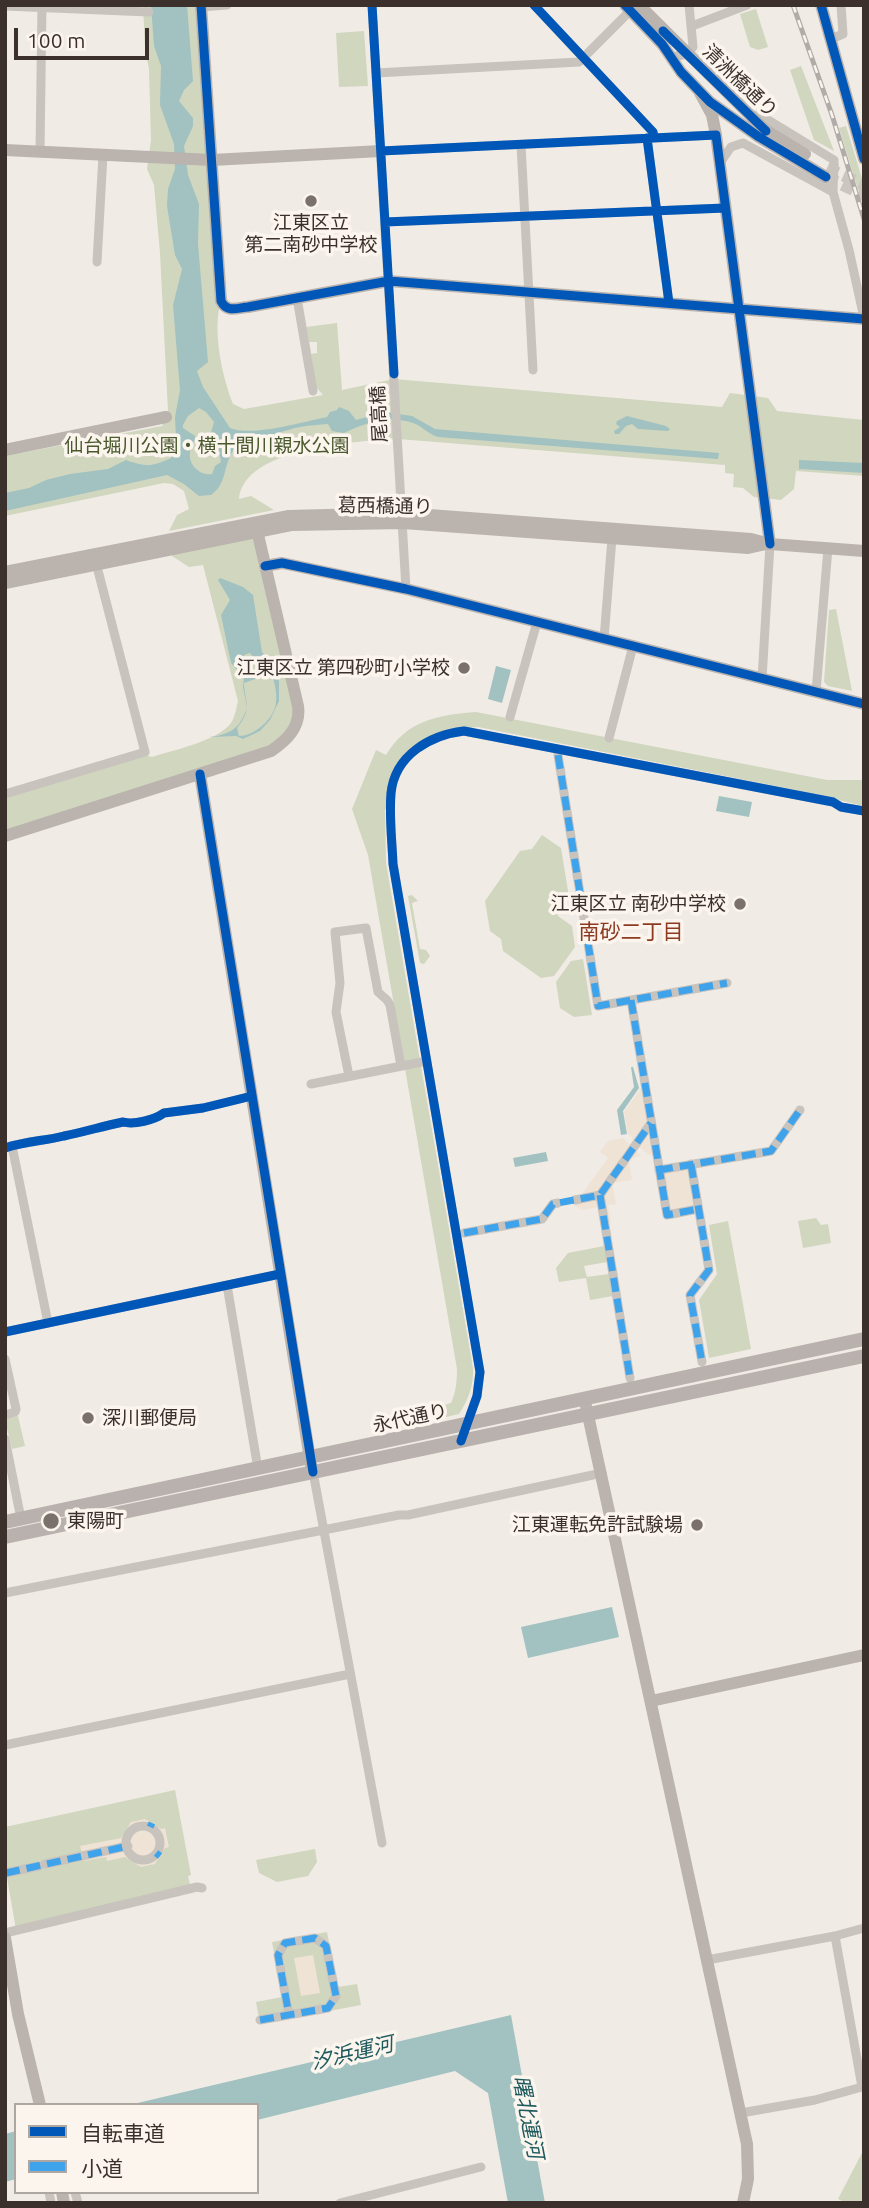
<!DOCTYPE html>
<meta charset="utf-8">
<style>
body{margin:0}
#map{position:relative;width:869px;height:2208px;overflow:hidden;background:#f0ebe5;font-family:Ubuntu,"Noto Sans JP",sans-serif}
canvas{display:block}
.frame{position:absolute;inset:0;border:7px solid #3b302b;pointer-events:none}
.legend{position:absolute;left:14px;top:2103px;width:245px;height:91px;box-sizing:border-box;background:#fbf5ee;border:2px solid #aea6a0;margin:0;padding:9px 12px;list-style:none;font-size:21px;color:#3b302b}
.legend li{display:flex;align-items:center;gap:14px;height:35px}
.legend b{width:35px;border:2px solid #aea6a0}
.scale{position:absolute;left:14px;top:28px;width:135px;height:32px;box-sizing:border-box;border:4px solid #3b302b;border-top:0;padding-left:9px;font-size:21px;line-height:24px;white-space:nowrap;color:#3b302b;-webkit-text-stroke:5px #fbf5ee;paint-order:stroke}
</style>
<div id="map">
<canvas width="869" height="2208"></canvas>
<div class="frame"></div>
<ul class="legend">
<li><b style="height:9px;background:#0057b8"></b>自転車道</li>
<li><b style="height:9px;background:#3fa3eb"></b>小道</li>
</ul>
<div class="scale">100 m</div>
</div>
<script>
const ctx = document.querySelector('canvas').getContext('2d');
ctx.lineJoin = 'round';
function paint(path, color) { ctx.fillStyle = color; ctx.fill(path, 'evenodd'); }
function stroke(path, color, width, dash) { ctx.strokeStyle = color; ctx.lineWidth = width; ctx.lineCap = dash ? 'butt' : 'round'; ctx.setLineDash(dash || []); ctx.stroke(path); }
function drawText(font, color, halo, rows, align = 'center') {
  ctx.font = font + ' Ubuntu,"Noto Sans JP",sans-serif'; ctx.lineWidth = 7; ctx.setLineDash([]); ctx.textBaseline = 'middle'; ctx.strokeStyle = halo; ctx.fillStyle = color; for (const [text, x, y, turn = 0] of rows) {
    ctx.save(); ctx.translate(x, y); ctx.rotate((+turn || 0) * Math.PI / 180); ctx.textAlign = isNaN(turn) ? turn : align; if (halo) ctx.strokeText(text, 0, 0); ctx.fillText(text, 0, 0); ctx.restore();
  }
}
paint(new Path2D(`
 M143,5H202L221,301C212,330 222,376 233,404L244,409L323,395L316,387L311,354L317,353V342H309L306,327L337,323L342,390L394,379L722,407L730,393L768,398L777,411L864,420V476L796,471L794,489L781,500L754,497L743,488L733,487L734,474L725,473V465L398,439C358,441 244,447 239,499L251,496L274,510L169,531L177,515L189,509L184,491L173,484L164,483L5,516V456L162,426L168,411L160,253L154,185L147,169L151,140L149,69L145,49Z
 M756,9L768,47L758,50L750,47L740,14Z
 M364,31L368,86L339,87L336,33Z
 M801,66L834,151L814,140L790,70Z
 M846,126L864,185V209L839,128Z
 M172,534L255,538L296,713L288,733L269,748L5,832V798L145,755L152,757C173,750 218,741 231,723C235,717 236,709 238,701L203,565L189,567L172,556Z
 M836,609L852,691L828,686L824,682L829,610Z
 M476,712L827,780H864V806L791,789L478,727L463,728L410,754L385,810L386,863L473,1368C474,1386 468,1400 459,1414L446,1417L444,1405L451,1403C456,1392 457,1382 457,1369L368,855L352,809L376,750L386,755C407,720 438,715 476,712Z
 M542,835L561,848L569,897L557,913L558,916L572,926L575,947L554,976L541,978L503,951L501,939L490,931L485,901L520,851L532,849Z
 M412,895L418,901L412,903L420,949L426,950L430,956L424,964L420,963L408,896Z
 M583,959L592,1015L574,1017L560,1008L556,982L571,961Z
 M816,1218L821,1225L828,1224L831,1243L803,1248L798,1221Z
 M728,1221L751,1349L709,1358L699,1300L717,1274L709,1225Z
 M604,1246L607,1262L584,1266L587,1277L609,1274L613,1296L590,1300L586,1278L559,1282L556,1268L568,1253Z
 M18,1416L25,1446L12,1449L5,1421L8,1418Z
 M175,1790L191,1875L188,1876L191,1889L16,1930L5,1866V1827Z
 M315,1849L317,1862L308,1876L277,1882L259,1873L256,1860Z
 M327,1932L338,1987L357,1984L361,2005L260,2024L256,2002L282,1997L272,1942Z
 M864,2149V2203H847L838,2199Z`), '#d1d6bf');
paint(new Path2D(`
 M645,1083L657,1153L649,1155L633,1142L632,1137L628,1134L624,1112Z
 M623,1138L641,1156L628,1159L632,1180L612,1183L616,1204L608,1205L611,1222L602,1224L599,1207L582,1210L574,1205L608,1158L600,1152L608,1141Z
 M691,1164L698,1209L667,1215L659,1170Z
 M145,1819L161,1829L165,1828L169,1847L165,1848L155,1864L141,1867L125,1857L107,1861L106,1857L84,1861L80,1846L121,1838L131,1822Z
 M313,1955L320,1993L301,1996L294,1958Z`), '#eee3d5');
paint(new Path2D(`
 M151,5H187L193,81L184,90L179,101L193,118V126L184,146L188,175L199,204L198,244L208,362L197,371L203,387L230,428C253,437 302,422 327,417L330,412L337,410L339,407L349,411L356,420L384,412L412,416L435,429L719,453L718,459L438,437C428,434 422,426 413,423C390,415 363,423 344,433L332,431L328,424C319,425 310,425 300,427C291,428 237,446 233,451C223,466 227,484 211,495L199,496L184,484L167,475L5,511V493L29,488L46,480L70,474L108,469L126,460C146,467 152,467 171,458L176,438L175,417L180,390L173,305L182,269L175,255L167,206L168,189L175,169L174,144L160,105L161,66L154,46ZM199,408L206,412L214,422L209,440L218,447L221,462L215,466L212,474C200,476 188,465 190,452C191,446 195,442 195,436L183,428V425L188,416Z
 M627,416L666,426L670,429L668,431L638,429L632,424L626,426L619,434H615L614,431L620,427L616,424L617,421Z
 M799,460L864,463V473L799,469Z
 M220,578L243,587L253,595L262,652L274,665L279,681V701L270,720L260,731L243,739L236,736L209,737C229,735 240,729 247,708L243,687L244,678L231,663L221,615L230,600L218,580ZM250,653L261,666L255,674L249,673L244,665V655ZM266,675L273,678C275,684 277,695 276,702C275,718 255,736 239,736L237,728C253,708 245,705 244,683Z
 M496,666L511,670L502,703L488,699Z
 M719,796L752,802L749,817L716,811Z
 M631,1067H633L639,1088L623,1111L627,1134L621,1135L617,1110L634,1087Z
 M546,1152L548,1161L515,1167L513,1158Z
 M612,1607L619,1637L528,1658L521,1627Z
 M511,2015L545,2203H508L488,2093L455,2071L257,2120V2105H129Z
 M16,2131V2179L5,2182V2134Z`), '#a1c2c1');
stroke(new Path2D(`
 M827,168L864,185
 M826,177L864,195`), '#ccc6c0', 12, [12, 6]);
stroke(new Path2D(`
 M372,5L406,589
 M534,5L653,132L654,138
 M5,6L149,12
 M201,7L227,5
 M692,26L747,5
 M831,39L843,34L841,5
 M672,57L687,54L693,47L689,5
 M376,73L579,62L630,11
 M749,114L765,118L829,157L834,160V165
 M647,138L669,303
 M521,145L533,370
 M381,151L716,135
 M40,152L42,5
 M720,163L731,147L743,143L833,192V188
 M833,192L849,250L864,318
 M385,222L725,208
 M97,262L103,155
 M297,298L313,391
 M604,639L612,538
 M762,679L770,544
 M816,692L828,548
 M510,717L537,622
 M609,738L633,646
 M558,755L598,1006L727,983
 M5,794L145,752L95,559
 M631,1000L667,1215L698,1209
 M349,1076L336,1012L340,983L335,932L366,928L378,992L387,1000L390,1005L401,1066
 M311,1084L427,1061
 M12,1146L48,1323
 M5,1148C26,1141 44,1141 64,1136C84,1132 103,1126 123,1122C134,1125 154,1120 164,1113L203,1108L252,1096
 M691,1164L709,1270L690,1295L702,1362
 M659,1170L771,1151L800,1110
 M600,1195L630,1378
 M575,1200L600,1195L651,1123
 M464,1233L542,1219L553,1204L558,1203
 M227,1285L258,1469
 M5,1332L280,1274
 M5,1359L16,1409L15,1412L5,1415
 M5,1439L21,1519
 M461,1441L477,1396L480,1372L393,864C392,840 389,816 391,793C395,755 430,735 464,731L833,802L841,807L864,811
 M313,1472L382,1843
 M5,1593L399,1515H408L602,1473
 M5,1745L350,1674
 M126 1843a17 17 0 1 1 34 0a17 17 0 1 1-34 0Z
 M45,1864L128,1846
 M6,1873L39,1866
 M5,1933L197,1887L202,1888
 M707,1960L835,1936L864,1928
 M260,2020L328,2008L336,1996L326,1946L315,1938L285,1943L278,1955L289,2015
 M741,2113L815,2100L862,2087L835,1936
 M49,2192L51,2203
 M75,2192L78,2203
 M340,2203L481,2167`), '#c9c3be', 9);
stroke(new Path2D(`
 M201,5L221,301C227,313 237,308 248,307L389,281L864,319
 M625,5L662,44L681,72L710,102L759,137L826,177
 M639,5L764,129L805,154
 M821,5L864,159
 M700,93L712,115L716,135L770,544
 M5,150L212,160L381,151
 M5,450L166,417
 M265,566L282,563L406,589L864,704
 M5,572L289,516L402,513L751,539L770,544L864,551
 M5,583L291,525L403,523L748,548L766,544
 M200,774L311,1465
 M5,836L271,751C287,740 301,727 298,706L256,526
 M586,1406L747,2144L748,2179L743,2203
 M651,1701L864,1655
 M5,1938L18,2014L40,2105
 M62,2192L64,2203`), '#bab3ae', 12);
stroke(new Path2D(`
 M5,1522L864,1339
 M5,1537L864,1356`), '#b8b1ad', 14);
const rail = new Path2D(`
 M793,5L832,115L864,219`);
stroke(rail, '#b1aca8', 5);
stroke(rail, '#fbf5ee', 2.5, [8]);
stroke(new Path2D(`
 M833,188L834,165`), '#c9c3be', 9);
stroke(new Path2D(`
 M558,755L598,1006L727,983
 M631,1000L667,1215L698,1209
 M691,1164L709,1270L690,1295L702,1362
 M659,1170L771,1151L800,1110
 M600,1195L630,1378
 M464,1233L542,1219L553,1204L600,1195L651,1123
 M150,1827L152,1823
 M156,1853L160,1856
 M6,1873L128,1846
 M260,2020L328,2008L336,1996L326,1946L315,1938L285,1943L278,1955L289,2015`), '#3fa3eb', 7, [14, 7]);
stroke(new Path2D(`
 M201,5L221,301C227,313 237,308 248,307L389,281L864,319
 M372,5L394,374
 M534,5L653,132L654,138
 M625,5L662,44L681,72L710,102L759,137L826,177
 M821,5L864,159
 M663,31L766,131
 M647,138L669,303
 M381,151L716,135L770,544
 M385,222L725,208
 M265,566L282,563L406,589L864,704
 M200,774L313,1472
 M5,1148C26,1141 44,1141 64,1136C84,1132 103,1126 123,1122C134,1125 154,1120 164,1113L203,1108L252,1096
 M5,1332L280,1274
 M461,1441L477,1396L480,1372L393,864C392,840 389,816 391,793C395,755 430,735 464,731L833,802L841,807L864,811`), '#0057b8', 9);
for (const [x, y, r, color] of [
 [311,201,7,"#7a716c"],
 [464,668,7,"#7a716c"],
 [740,904,7,"#7a716c"],
 [88,1418,7,"#7a716c"],
 [51,1521,9,"#7a716c"],
 [697,1525,7,"#7a716c"]
]) { const dot = new Path2D(); dot.arc(x, y, r, 0, 2 * Math.PI); ctx.fillStyle = color; ctx.fill(dot); stroke(dot, '#fbf5ee', 2.5); }
drawText('19px', '#3b302b', '#fbf5ee', [
 ["清洲橋通り",740,81,44],
 ["尾高橋",379,414,-93],
 ["葛西橋通り",385,506,1],
 ["永代通り",410,1418,-12]
]);
drawText('19px', '#3b302b', '#fbf5ee', [
 ["江東区立",311,223,"center"],
 ["第二南砂中学校",311,245,"center"],
 ["江東区立 第四砂町小学校",450,668],
 ["江東区立 南砂中学校",726,904],
 ["深川郵便局",102,1418,"left"],
 ["東陽町",67,1521,"left"],
 ["江東運転免許試験場",683,1525]
], 'right');
drawText('19px', '#4a5a2e', '#fbf5ee', [
 ["仙台堀川公園・横十間川親水公園",207,446]
]);
drawText('21px', '#8c3b22', '#fbf5ee', [
 ["南砂二丁目",631,932]
]);
drawText('italic 21px', '#1f5a5e', '#fbf5ee', [
 ["汐浜運河",352,2053,-13],
 ["曙北運河",528,2117,79]
]);
</script>
